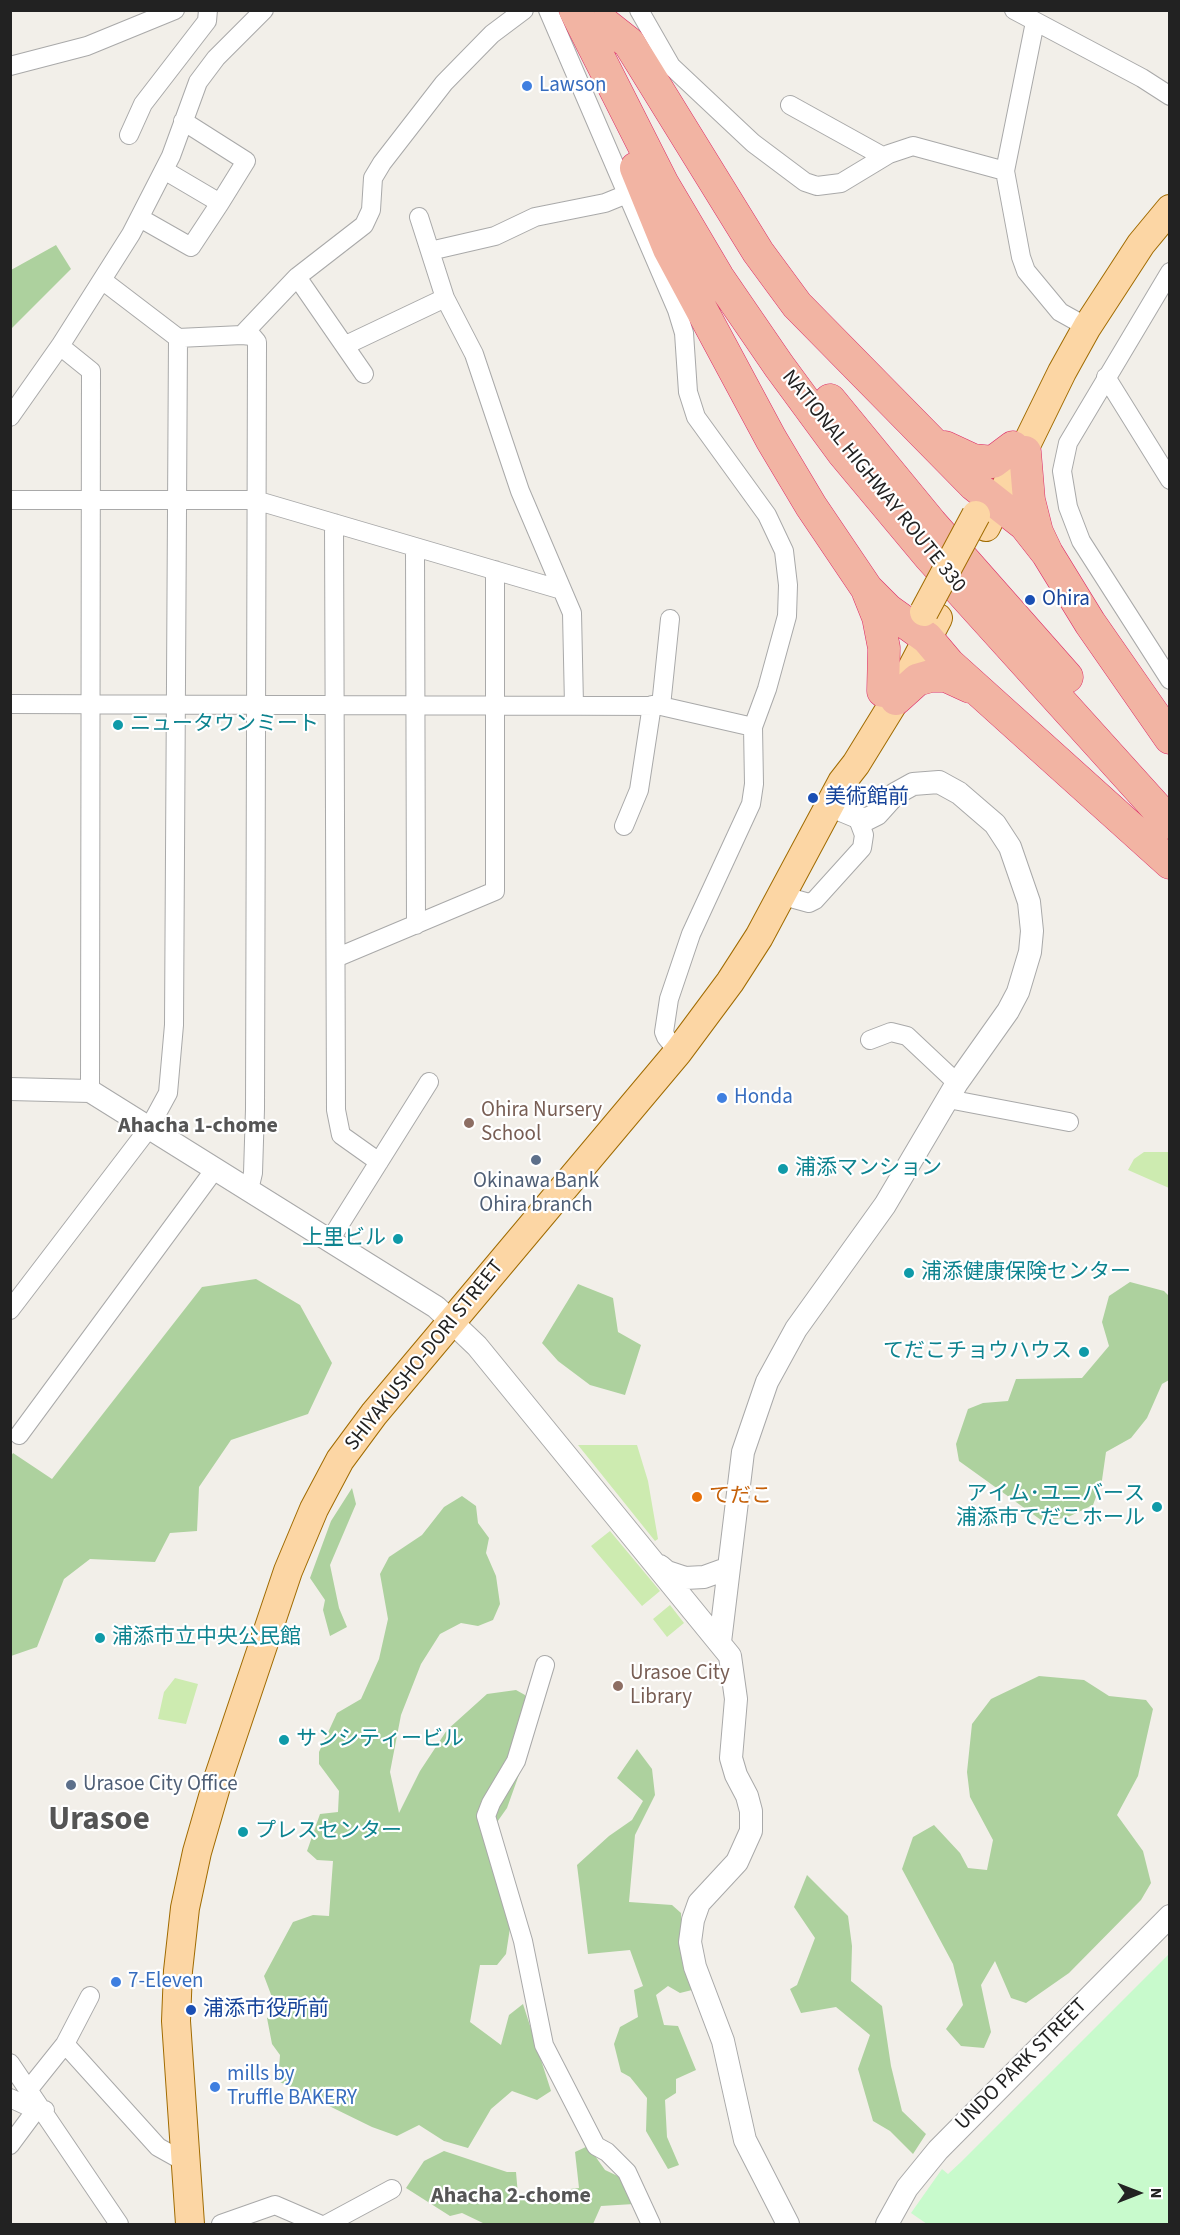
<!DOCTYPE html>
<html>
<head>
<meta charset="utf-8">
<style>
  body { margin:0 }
  #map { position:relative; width:1180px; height:2235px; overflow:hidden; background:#f2efe9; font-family:"Source Sans 3",sans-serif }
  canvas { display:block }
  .frame { position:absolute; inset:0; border:12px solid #222; pointer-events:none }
  .north { position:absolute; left:1108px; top:2163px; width:60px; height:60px; -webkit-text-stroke:4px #fff; paint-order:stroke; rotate:90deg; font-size:16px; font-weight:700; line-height:24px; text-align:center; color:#222 }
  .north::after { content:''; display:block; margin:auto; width:21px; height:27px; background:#222; clip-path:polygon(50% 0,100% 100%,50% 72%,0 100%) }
</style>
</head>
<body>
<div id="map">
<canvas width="1180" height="2235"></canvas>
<div class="frame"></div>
<div class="north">N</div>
</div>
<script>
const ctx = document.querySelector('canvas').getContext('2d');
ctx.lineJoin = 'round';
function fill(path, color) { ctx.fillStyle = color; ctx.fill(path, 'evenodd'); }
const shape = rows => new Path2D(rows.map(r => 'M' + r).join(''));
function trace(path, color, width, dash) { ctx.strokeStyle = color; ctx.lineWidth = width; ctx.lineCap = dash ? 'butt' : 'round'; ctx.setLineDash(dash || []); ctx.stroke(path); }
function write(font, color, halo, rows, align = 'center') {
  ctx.font = font + ' "Source Sans 3","Noto Sans JP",sans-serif'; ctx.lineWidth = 4.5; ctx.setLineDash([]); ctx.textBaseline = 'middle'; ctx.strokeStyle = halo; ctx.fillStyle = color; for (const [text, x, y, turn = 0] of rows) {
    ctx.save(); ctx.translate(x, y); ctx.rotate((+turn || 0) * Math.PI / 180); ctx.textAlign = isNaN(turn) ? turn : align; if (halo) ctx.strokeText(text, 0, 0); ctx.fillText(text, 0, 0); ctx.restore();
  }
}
fill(shape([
  [1144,1152,1169,1152,1169,1188,1128,1170,1134,1159],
  [578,1445,637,1445,648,1481,658,1539,655,1541],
  [610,1531,660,1591,642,1606,591,1546],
  [670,1605,684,1623,667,1637,653,1619],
  [175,1678,198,1684,186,1724,158,1719,164,1692]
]), '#cdebb0');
fill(shape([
  [56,245,71,269,11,329,11,270],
  [256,1279,300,1305,332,1363,308,1414,231,1440,199,1487,197,1531,170,1533,155,1562,90,1559,64,1579,37,1647,11,1656,10,1458,13,1453,52,1479,202,1287],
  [1130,1282,1164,1291,1169,1296,1169,1380,1162,1384,1147,1418,1131,1438,1106,1452,1102,1480,1093,1505,1066,1518,1041,1520,959,1461,956,1444,968,1409,983,1403,1008,1401,1016,1379,1082,1378,1109,1346,1102,1322,1109,1296],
  [578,1284,613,1298,618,1332,641,1345,625,1395,590,1385,558,1361,542,1343],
  [352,1488,356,1504,330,1565,339,1608,347,1627,330,1636,323,1610,325,1600,310,1578,331,1521],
  [462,1496,476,1506,478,1523,489,1538,486,1553,496,1576,500,1604,493,1620,478,1626,461,1623,440,1634,421,1664,401,1715,390,1772,399,1813,420,1771,447,1730,487,1694,516,1690,525,1695,527,1710,521,1769,507,1808,490,1832,510,1928,506,1954,497,1965,480,1965,470,2022,501,2045,509,2015,523,2004,551,2091,537,2100,512,2091,491,2109,468,2148,444,2141,419,2125,397,2136,372,2127,278,2081,280,2055,272,2044,267,2018,278,2013,264,1976,293,1922,313,1915,329,1916,333,1861,317,1860,307,1851,320,1814,338,1812,339,1791,319,1764,319,1752,337,1713,361,1699,379,1659,388,1619,380,1574,389,1557,422,1535,444,1507],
  [1039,1676,1084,1680,1109,1696,1146,1700,1153,1709,1138,1776,1117,1815,1143,1851,1151,1883,1141,1900,1069,1973,1026,2003,1011,1998,995,1961,981,1985,991,2032,984,2048,961,2046,946,2029,963,2005,953,1964,902,1869,913,1837,934,1825,960,1853,968,1868,987,1870,993,1840,970,1797,967,1772,972,1724,991,1699],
  [637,1749,652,1769,655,1795,635,1835,629,1902,672,1905,681,1913,682,1962,692,1990,680,1993,668,1986,656,1995,664,2025,678,2026,696,2070,676,2079,676,2093,665,2100,667,2137,679,2165,668,2169,646,2131,647,2098,630,2077,621,2072,614,2044,620,2027,638,2017,634,1990,643,1986,630,1950,588,1954,577,1865,609,1836,632,1820,643,1801,617,1778],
  [807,1875,848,1916,852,1946,851,1981,882,2006,891,2066,902,2111,926,2134,913,2154,890,2131,873,2121,858,2069,870,2035,836,2007,801,2013,790,1989,797,1985,815,1938,794,1907],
  [588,2146,605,2170,624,2179,634,2204,601,2206,593,2224,485,2224,462,2213,450,2216,406,2188,424,2161,444,2151,507,2172,516,2172,518,2195,579,2188,575,2152]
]), '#add19e');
fill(shape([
  [1169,1954,1169,2224,927,2224,911,2213,942,2169,948,2174,961,2162]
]), '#c8facc');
const minor = shape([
  [548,10,677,310,684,333,688,392,696,417,767,515,784,551,788,585,787,616,767,689,753,727,754,784,751,804,691,934,669,999,664,1032,666,1037,678,1052],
  [639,10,671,66,753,143,805,182,817,186,841,183,889,154,913,146,1005,171],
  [1014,10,1142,78,1170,96],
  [1035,22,1005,171,1021,257,1026,271,1060,312,1087,327],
  [10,66,87,46,175,10],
  [790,105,884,157],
  [183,121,246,161,220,203],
  [129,135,143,104,207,21,208,10],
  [419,217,445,298,474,354,520,491,572,613,574,705],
  [140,218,191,247,220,203,164,170],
  [430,251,495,236,535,217,605,203,627,194],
  [1170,272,1068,443,1062,471,1068,507,1081,541,1170,680],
  [297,277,364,374],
  [102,280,178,338,242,335,252,336,257,342,255,1109,253,1173,249,1190],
  [242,335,297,277,364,225,371,210,373,178,382,163,444,83,492,34,524,10],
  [346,345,445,298],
  [60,346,91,371,90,1091],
  [1106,377,1170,480],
  [10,417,60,346,131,234,171,156,198,82,216,58,264,10],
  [10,500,255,500,562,590],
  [334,523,336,1110,341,1135,379,1162],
  [415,548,416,925],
  [10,704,661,706,753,727],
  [661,706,670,619],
  [624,826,639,790,652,705],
  [780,895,809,903,815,900,862,848,864,835,858,819],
  [338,957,495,891,495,570],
  [870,1040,891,1032,907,1036,957,1083],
  [948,1099,1069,1122],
  [330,1240,429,1082],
  [10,1310,149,1128,168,1093,174,1025,178,338],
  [19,1435,215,1169],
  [545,1665,516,1761,491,1803,486,1816,523,1941,544,2045,596,2146,607,2152,627,2172,651,2224],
  [65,2044,158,2147,183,2161],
  [10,2063,119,2224],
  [29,2089,65,2044,90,1996],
  [10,2098,36,2110,45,2110],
  [10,2145,36,2110],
  [221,2224,275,2205,319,2224],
  [327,2224,392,2189]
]);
const tertiary = shape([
  [10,1089,90,1091,436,1307,477,1346,730,1656,736,1699,731,1758,736,1775,747,1796,751,1811,751,1831,737,1862,699,1903,693,1920,690,1942,695,1967,723,2041,745,2140,788,2224],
  [660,1566,667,1572,685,1578,704,1577,729,1568],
  [720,1642,743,1452,767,1382,796,1329,885,1205,957,1083,1008,1011,1018,992,1030,952,1032,931,1029,902,1010,847,995,824,959,793,939,782,913,784,895,794,877,814,865,820,829,805],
  [887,2224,907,2188,938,2150,1170,1916]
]);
const primary = shape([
  [986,527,1062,372,1087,327,1141,244,1170,209],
  [190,2224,176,2021,178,1971,185,1908,197,1852,219,1776,288,1571,314,1509,340,1460,374,1414,678,1052,730,982,759,937,842,782,856,764,896,699,938,618]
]);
const trunk = shape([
  [575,10,663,184,718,277,779,366,843,453,929,556,1170,823],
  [605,24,629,43,758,252,797,305,974,485,1025,525,1047,553],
  [636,168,669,249,771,439,811,506,867,589,888,610,927,638,949,664,1170,863],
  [830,400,931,523,1067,677],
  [945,447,973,460,993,462,1013,447],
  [1025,452,1029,500,1037,532,1047,553,1090,623,1170,738],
  [868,592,878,617,884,648,883,691],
  [896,699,917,680,931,676,946,676,970,687]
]);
trace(minor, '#a9a9a9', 20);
trace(tertiary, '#a9a9a9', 24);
trace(primary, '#a06b00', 30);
trace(trunk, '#dc2a67', 33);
trace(minor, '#fff', 18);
trace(tertiary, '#fff', 22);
trace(primary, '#fcd6a4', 28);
trace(trunk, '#f2b4a3', 32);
const primaryBridge = shape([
  [924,612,976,515]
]);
trace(primaryBridge, '#a06b00', 30, []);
trace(primaryBridge, '#fcd6a4', 28);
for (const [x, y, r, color] of [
  [527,86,6,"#3f7fe0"],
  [1030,600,6,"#1a4fb4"],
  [118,725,6,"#0f9aa8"],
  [813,798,6,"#1a4fb4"],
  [722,1098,6,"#3f7fe0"],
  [469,1123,6,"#8d6e63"],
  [536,1160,6,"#5c6f8a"],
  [783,1169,6,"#0f9aa8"],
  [398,1239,6,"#0f9aa8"],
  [909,1273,6,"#0f9aa8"],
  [1084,1352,6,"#0f9aa8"],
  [697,1497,6,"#e8710a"],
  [1157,1507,6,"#0f9aa8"],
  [100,1638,6,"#0f9aa8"],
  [618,1686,6,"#8d6e63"],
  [284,1740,6,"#0f9aa8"],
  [71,1785,6,"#5c6f8a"],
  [243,1832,6,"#0f9aa8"],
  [116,1982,6,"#3f7fe0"],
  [191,2010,6,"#1a4fb4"],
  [215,2087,6,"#3f7fe0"]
]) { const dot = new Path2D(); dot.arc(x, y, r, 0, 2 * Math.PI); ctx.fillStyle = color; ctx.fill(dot); trace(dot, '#fff', 2); }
write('21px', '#366cbe', '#fff', [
  ["Lawson",539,86],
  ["Honda",734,1098],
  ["7-Eleven",128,1982],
  ["mills by",227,2075],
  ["Truffle BAKERY",227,2099]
], 'left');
write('21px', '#222', '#fff', [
  ["NATIONAL HIGHWAY ROUTE 330",873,482,51],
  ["SHIYAKUSHO-DORI STREET",425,1356,-51],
  ["UNDO PARK STREET",1022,2065,-45]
]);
write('21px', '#164399', '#fff', [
  ["Ohira",1042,600],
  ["美術館前",825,798],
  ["浦添市役所前",203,2010]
], 'left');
write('21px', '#0d838f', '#fff', [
  ["ニュータウンミート",130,725],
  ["浦添マンション",795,1169],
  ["上里ビル",386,1239,"right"],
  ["浦添健康保険センター",921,1273],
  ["てだこチョウハウス",1072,1352,"right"],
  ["アイム･ユニバース",1145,1495,"right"],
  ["浦添市てだこホール",1145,1519,"right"],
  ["浦添市立中央公民館",112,1638],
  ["サンシティービル",296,1740],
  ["プレスセンター",255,1832]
], 'left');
write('21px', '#785e54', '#fff', [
  ["Ohira Nursery",481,1111],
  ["School",481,1135],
  ["Urasoe City",630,1674],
  ["Library",630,1698]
], 'left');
write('21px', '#4e5e75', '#fff', [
  ["Okinawa Bank",536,1182],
  ["Ohira branch",536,1206],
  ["Urasoe City Office",83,1785,"left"]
]);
write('21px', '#c56008', '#fff', [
  ["てだこ",709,1497]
], 'left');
write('bold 22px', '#555', '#fff', [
  ["Ahacha 1-chome",198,1127],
  ["Ahacha 2-chome",511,2197]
]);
write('bold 33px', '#555', '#fff', [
  ["Urasoe",99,1822]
]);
</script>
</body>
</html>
